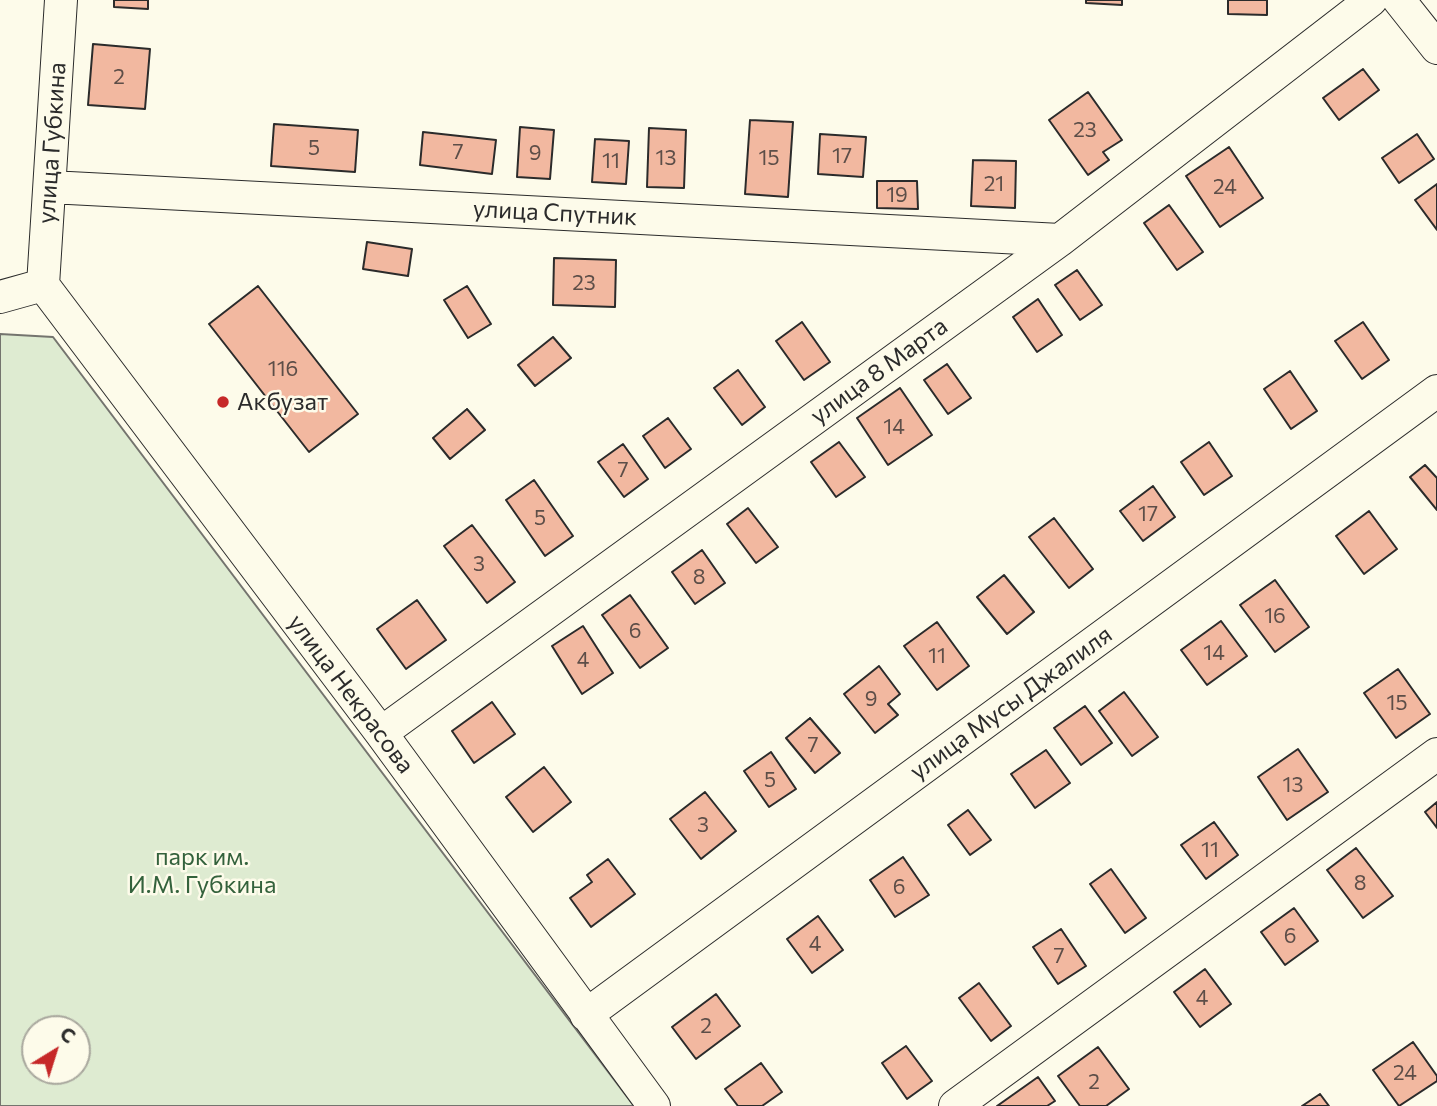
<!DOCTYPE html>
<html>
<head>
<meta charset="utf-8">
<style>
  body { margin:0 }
  #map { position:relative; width:1437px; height:1106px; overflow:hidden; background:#fdfbea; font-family:Commissioner,sans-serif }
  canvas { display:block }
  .north { position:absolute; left:21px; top:1015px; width:70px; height:70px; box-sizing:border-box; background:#fdfbea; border:2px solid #a9a89e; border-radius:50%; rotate:38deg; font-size:19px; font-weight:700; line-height:28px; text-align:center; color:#2b2b2b }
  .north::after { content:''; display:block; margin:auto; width:24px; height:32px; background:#c62828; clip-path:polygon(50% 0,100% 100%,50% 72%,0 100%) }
</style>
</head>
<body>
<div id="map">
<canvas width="1437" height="1106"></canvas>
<div class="north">С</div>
</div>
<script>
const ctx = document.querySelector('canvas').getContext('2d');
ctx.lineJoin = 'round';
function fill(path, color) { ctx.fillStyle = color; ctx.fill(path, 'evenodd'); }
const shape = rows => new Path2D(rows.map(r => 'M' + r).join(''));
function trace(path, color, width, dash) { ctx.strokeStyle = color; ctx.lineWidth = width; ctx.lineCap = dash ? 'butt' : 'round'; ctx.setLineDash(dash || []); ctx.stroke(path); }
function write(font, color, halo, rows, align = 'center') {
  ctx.font = font + ' Commissioner,sans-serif'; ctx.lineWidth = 5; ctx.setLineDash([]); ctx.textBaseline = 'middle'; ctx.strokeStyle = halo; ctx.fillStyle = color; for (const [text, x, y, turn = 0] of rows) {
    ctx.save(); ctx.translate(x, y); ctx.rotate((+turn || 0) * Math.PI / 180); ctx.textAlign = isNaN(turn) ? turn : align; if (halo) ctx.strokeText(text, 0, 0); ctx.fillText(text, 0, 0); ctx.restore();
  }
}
const green = shape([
  [0,334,53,337,634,1106,0,1106,0,334],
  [35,1029,77,1029,77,1071,35,1071,35,1029]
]);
fill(green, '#deebd1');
trace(green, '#74746e', 2);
const building = shape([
  [114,0,148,0,148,9,114,7,114,0],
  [1086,0,1122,0,1122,5,1086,3,1086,0],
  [1228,0,1267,0,1267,15,1228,14,1228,0],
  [93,44,150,49,145,109,88,105,93,44],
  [1363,69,1379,90,1339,120,1323,98,1363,69],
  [1088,92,1122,140,1103,152,1109,160,1088,175,1049,120,1088,92],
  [750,120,793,122,788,197,745,194,750,120],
  [274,124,358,130,355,172,271,166,274,124],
  [520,127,554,130,550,179,517,177,520,127],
  [649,128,686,130,684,188,647,187,649,128],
  [423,132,496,140,492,174,420,165,423,132],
  [820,134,866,137,863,177,818,174,820,134],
  [1417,134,1434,159,1399,183,1382,158,1417,134],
  [595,139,629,141,626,184,592,182,595,139],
  [1229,147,1263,198,1220,227,1186,176,1229,147],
  [973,160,1016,161,1015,208,971,206,973,160],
  [877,181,917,181,918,209,877,208,877,181],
  [1437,184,1437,230,1415,200,1437,184],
  [1169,205,1203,252,1177,270,1144,223,1169,205],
  [367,242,412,249,408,276,363,269,367,242],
  [554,258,616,260,615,307,553,305,554,258],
  [1077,270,1102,305,1080,320,1055,285,1077,270],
  [258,286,358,414,309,452,209,324,258,286],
  [467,286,491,324,468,338,444,300,467,286],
  [1038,299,1062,335,1037,352,1013,317,1038,299],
  [802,322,830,362,804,380,776,341,802,322],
  [1363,322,1389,360,1362,379,1335,341,1363,322],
  [553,337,571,358,535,386,518,365,553,337],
  [947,364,971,398,948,414,924,380,947,364],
  [738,370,765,407,742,425,714,388,738,370],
  [1290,371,1317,411,1291,429,1264,389,1290,371],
  [900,388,932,435,888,465,857,418,900,388],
  [467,409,485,430,450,459,433,438,467,409],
  [668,418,691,449,665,468,643,436,668,418],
  [839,442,865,477,836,497,811,462,839,442],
  [1209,442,1232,476,1204,495,1181,462,1209,442],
  [623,444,648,479,624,497,598,462,623,444],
  [1425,465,1437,478,1437,510,1410,477,1425,465],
  [534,480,573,536,545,556,506,500,534,480],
  [1153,486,1175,517,1143,541,1120,511,1153,486],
  [748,508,778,547,756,563,727,524,748,508],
  [1369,511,1397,549,1364,574,1336,536,1369,511],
  [1054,518,1093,569,1069,588,1029,537,1054,518],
  [472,525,515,582,487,603,444,546,472,525],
  [702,550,725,583,695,604,672,572,702,550],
  [1004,575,1034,612,1007,634,977,597,1004,575],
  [1275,580,1309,627,1275,652,1240,605,1275,580],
  [630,595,668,648,640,668,602,615,630,595],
  [417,600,446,640,406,669,377,629,417,600],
  [1221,621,1247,656,1207,685,1181,650,1221,621],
  [937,622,969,666,937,690,904,646,937,622],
  [583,626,613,673,582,694,552,646,583,626],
  [879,666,900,694,888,704,898,715,875,733,844,694,879,666],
  [1398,669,1430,714,1396,738,1364,693,1398,669],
  [1124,692,1158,737,1132,756,1099,711,1124,692],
  [492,702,515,734,474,763,452,731,492,702],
  [1085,706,1112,743,1081,765,1054,728,1085,706],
  [810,718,840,753,815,773,786,738,810,718],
  [1298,749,1328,792,1287,820,1258,777,1298,749],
  [1046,750,1070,783,1035,808,1011,774,1046,750],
  [771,752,796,789,769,807,744,771,771,752],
  [544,767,571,802,533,832,506,797,544,767],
  [705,792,736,831,701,859,670,819,705,792],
  [1437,802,1437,828,1425,812,1437,802],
  [968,810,991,840,970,855,948,825,968,810],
  [1214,822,1238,855,1206,879,1181,845,1214,822],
  [1356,848,1393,896,1363,918,1327,870,1356,848],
  [903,857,929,895,895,917,870,880,903,857],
  [608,859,635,894,591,927,570,898,592,882,587,875,608,859],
  [1111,869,1146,918,1125,933,1090,884,1111,869],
  [1294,908,1318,941,1285,965,1261,932,1294,908],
  [818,916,843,950,812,973,787,939,818,916],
  [1061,929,1086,966,1058,984,1033,947,1061,929],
  [1205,969,1231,1004,1200,1027,1174,992,1205,969],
  [979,983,1011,1026,991,1041,959,998,979,983],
  [716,994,740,1026,696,1059,672,1027,716,994],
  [1413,1042,1437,1076,1437,1081,1399,1106,1373,1070,1413,1042],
  [906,1046,932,1081,907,1099,882,1063,906,1046],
  [1098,1047,1129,1089,1106,1106,1080,1106,1058,1076,1098,1047],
  [761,1063,782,1092,762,1106,738,1106,725,1089,761,1063],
  [1038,1077,1055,1101,1047,1106,997,1106,1038,1077],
  [1320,1094,1329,1106,1302,1106,1320,1094]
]);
fill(building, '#f2b8a0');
trace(building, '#2b2b2b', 2);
const minor = shape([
  [1399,0,1437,48],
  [50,187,1060,240],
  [43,285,381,733,654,1106],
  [43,285,61,0],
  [0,297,43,285],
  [381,733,1060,240,1371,0],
  [586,1015,1437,391],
  [955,1106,1437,754]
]);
trace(minor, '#2b2b2b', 34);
trace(minor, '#fdfbea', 32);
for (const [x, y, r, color] of [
  [223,402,7,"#c62828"]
]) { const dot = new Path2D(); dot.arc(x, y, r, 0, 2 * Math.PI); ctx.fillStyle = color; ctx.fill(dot); trace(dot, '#fdfbea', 2.5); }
write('21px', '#5d4e48', null, [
  ["2",119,77],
  ["23",1085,130],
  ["5",314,148],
  ["7",458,152],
  ["9",535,153],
  ["17",842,156],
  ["13",666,158],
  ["15",769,158],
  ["11",611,161],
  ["21",994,184],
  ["24",1225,187],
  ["19",897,195],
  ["23",584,283],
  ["116",283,369],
  ["14",894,427],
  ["7",623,470],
  ["17",1148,514],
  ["5",540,518],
  ["3",479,564],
  ["8",699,577],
  ["16",1275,616],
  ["6",635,631],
  ["14",1214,653],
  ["11",937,656],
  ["4",583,660],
  ["9",871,699],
  ["15",1397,703],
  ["7",813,745],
  ["5",770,780],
  ["13",1293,785],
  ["3",703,825],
  ["11",1210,850],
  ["8",1360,883],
  ["6",899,887],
  ["6",1290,936],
  ["4",815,944],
  ["7",1059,956],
  ["4",1202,998],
  ["2",706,1026],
  ["24",1405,1073],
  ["2",1094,1082]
]);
write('24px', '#2b2b2b', '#fdfbea', [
  ["улица Губкина",52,143,-86],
  ["улица Спутник",555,213,3],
  ["улица 8 Марта",879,371,-36],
  ["улица Некрасова",351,694,53],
  ["улица Мусы Джалиля",1011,703,-36]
]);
write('24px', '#2b2b2b', '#fdfbea', [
  ["Акбузат",237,402]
], 'left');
write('24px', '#34623c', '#fdfbea', [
  ["парк им.",202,857],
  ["И.М. Губкина",202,885]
]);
</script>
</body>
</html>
